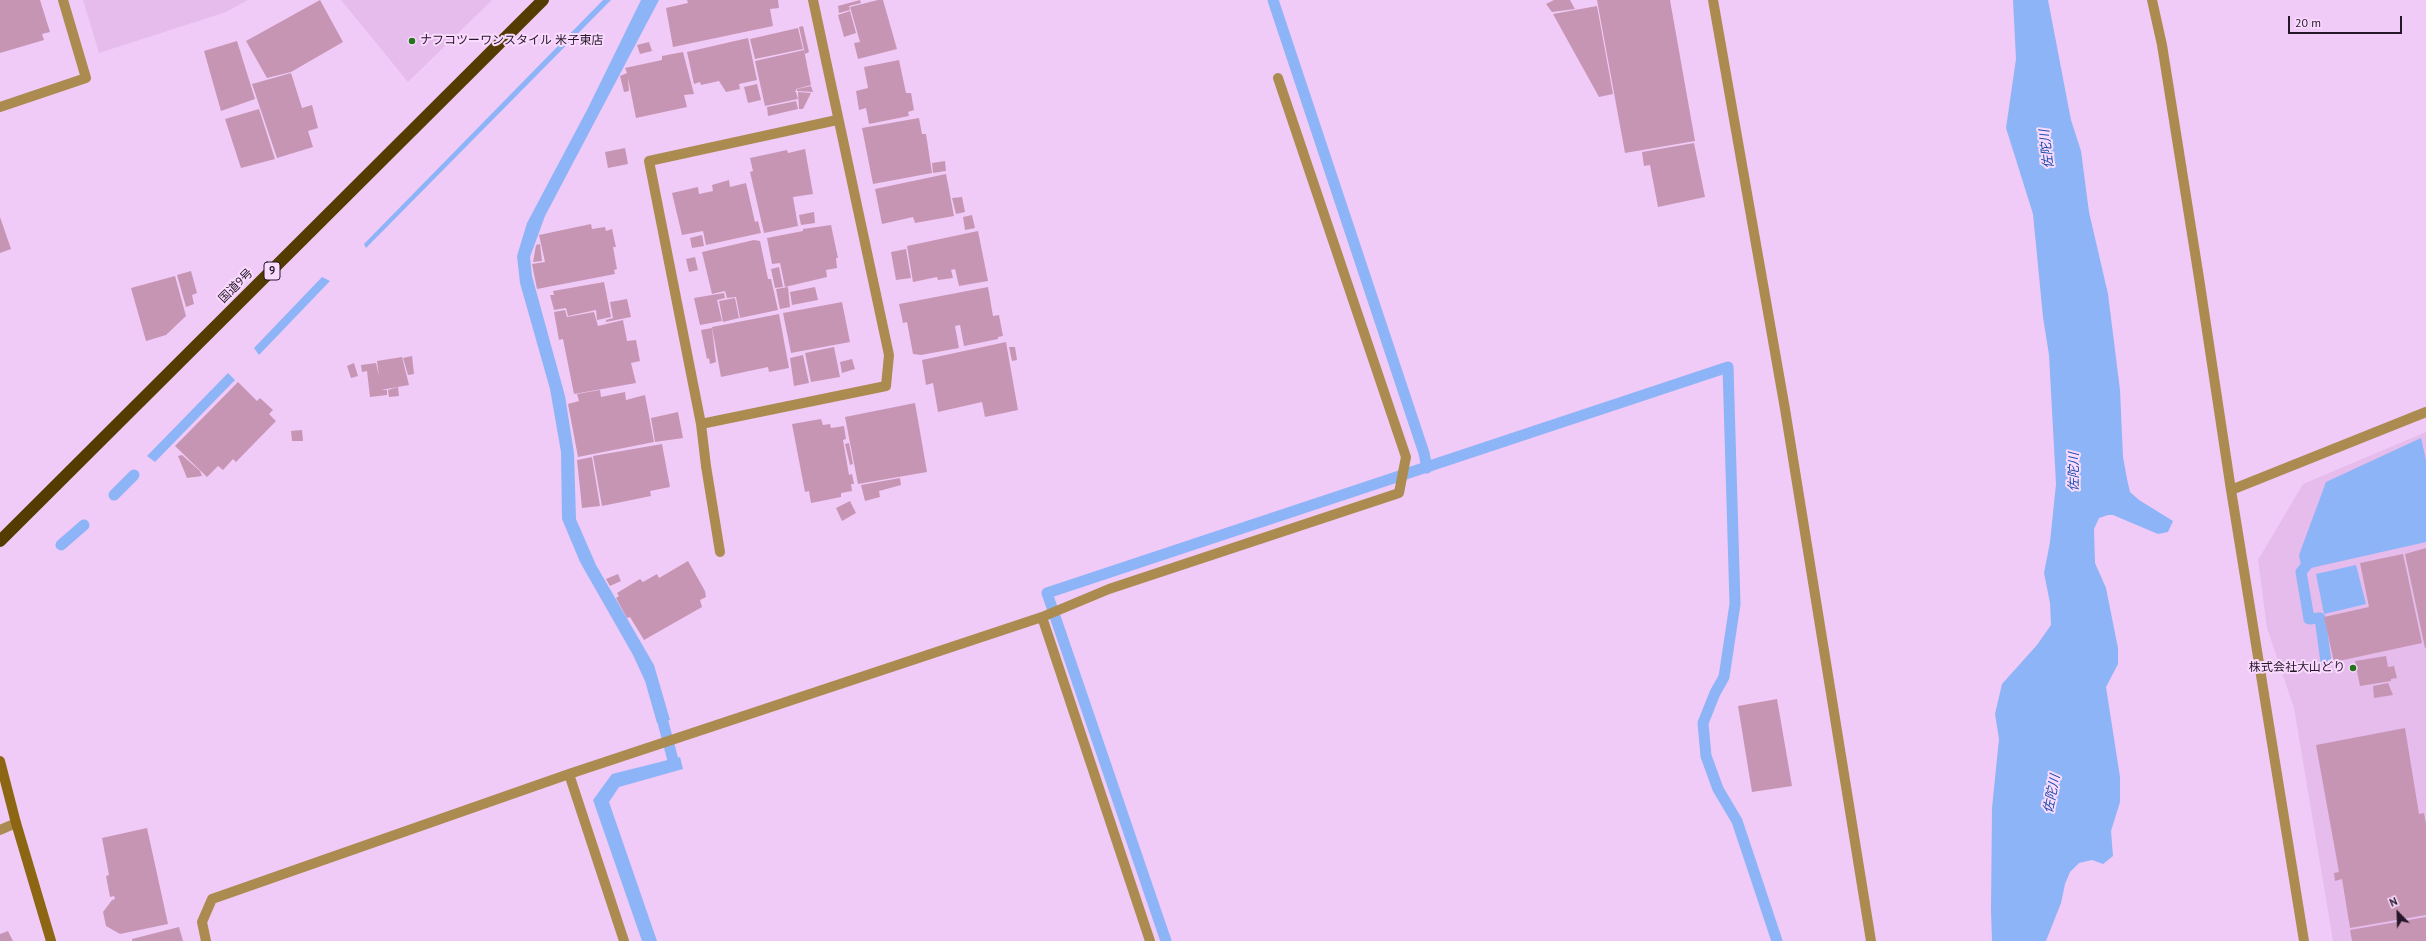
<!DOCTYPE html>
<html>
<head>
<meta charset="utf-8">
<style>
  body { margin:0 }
  #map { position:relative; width:2426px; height:941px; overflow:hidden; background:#f1cbf7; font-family:"PT Sans",sans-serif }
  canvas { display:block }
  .north { position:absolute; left:2378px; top:893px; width:40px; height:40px; -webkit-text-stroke:3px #fadbff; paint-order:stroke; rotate:337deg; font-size:11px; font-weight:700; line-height:16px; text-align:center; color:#251727 }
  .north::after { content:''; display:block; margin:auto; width:14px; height:18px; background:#251727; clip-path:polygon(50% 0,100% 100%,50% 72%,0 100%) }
  .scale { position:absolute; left:2288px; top:16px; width:114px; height:18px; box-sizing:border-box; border:2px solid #251727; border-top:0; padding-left:5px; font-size:12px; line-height:14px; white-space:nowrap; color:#251727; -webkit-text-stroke:3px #fadbff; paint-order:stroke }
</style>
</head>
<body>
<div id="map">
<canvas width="2426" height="941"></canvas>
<div class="north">N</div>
<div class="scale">20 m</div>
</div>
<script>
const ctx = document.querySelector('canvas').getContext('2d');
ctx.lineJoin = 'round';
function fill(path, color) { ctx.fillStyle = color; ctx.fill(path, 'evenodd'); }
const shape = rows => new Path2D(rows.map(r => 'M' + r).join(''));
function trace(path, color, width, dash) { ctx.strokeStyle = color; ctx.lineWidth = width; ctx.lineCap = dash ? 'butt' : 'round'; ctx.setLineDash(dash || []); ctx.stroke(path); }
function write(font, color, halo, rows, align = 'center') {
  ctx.font = font + ' "PT Sans","Noto Sans JP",sans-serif'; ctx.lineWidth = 4; ctx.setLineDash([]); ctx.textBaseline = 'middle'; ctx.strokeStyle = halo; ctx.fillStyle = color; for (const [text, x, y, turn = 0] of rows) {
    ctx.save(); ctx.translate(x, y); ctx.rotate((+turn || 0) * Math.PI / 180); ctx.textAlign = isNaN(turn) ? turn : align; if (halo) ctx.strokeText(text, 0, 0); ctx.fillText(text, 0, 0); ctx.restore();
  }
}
fill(shape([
  [83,0,248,0,226,12,99,53],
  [341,0,492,0,408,82],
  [2426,432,2426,941,2333,941,2294,708,2267,628,2258,560,2303,484]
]), '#e5bcec');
fill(shape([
  [603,0,611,0,366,248,364,244],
  [641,0,659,0,545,216,530,257,532,276,565,396,574,453,576,519,596,565,654,665,670,720,657,723,645,681,633,655,580,562,562,519,561,452,550,389,520,283,517,256,527,223,588,108],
  [2013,0,2048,0,2071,120,2081,151,2089,212,2108,294,2120,390,2123,457,2127,479,2130,492,2139,500,2173,521,2168,532,2158,534,2113,515,2108,515,2099,518,2094,529,2095,563,2106,588,2118,648,2118,664,2106,687,2120,777,2120,802,2111,831,2113,856,2103,864,2092,860,2079,863,2070,872,2065,884,2061,903,2046,941,1992,941,1991,911,1992,808,1999,739,1995,714,2002,684,2037,645,2051,625,2050,603,2044,573,2050,542,2056,484,2049,355,2043,317,2033,214,2006,128,2016,59],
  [322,277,330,281,259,355,254,348],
  [228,373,235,380,155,462,147,456],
  [2421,438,2426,460,2426,542,2302,570,2299,555,2326,482],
  [2356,565,2366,604,2324,614,2316,574],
  [680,757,683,769,619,787,609,802,657,941,642,941,593,800,612,774]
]), '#8db4f7');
trace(shape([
  [1273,0,1424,453,1427,468],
  [114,495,134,475],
  [61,545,84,525],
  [2312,559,2301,572,2309,619,2320,618,2326,662],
  [659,707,674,764,664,767],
  [1166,941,1047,593,1728,367,1735,604,1724,677,1715,693,1703,723,1706,756,1718,789,1737,821,1777,941]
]), '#8db4f7', 11);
fill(shape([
  [0,0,40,0,50,32,42,34,44,40,0,53],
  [320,0,343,42,291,72,267,78,246,41],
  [687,0,778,0,779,8,770,9,773,26,673,47,666,8,688,3],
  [860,0,861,3,849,6,850,10,839,13,838,6],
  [878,0,883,0,897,49,858,59,854,43,860,42,850,7],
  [1554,0,1570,0,1575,9,1552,12,1546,4],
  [1597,0,1670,0,1695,141,1625,153],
  [1597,6,1613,94,1599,97,1553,14],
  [850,11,856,33,844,37,838,15],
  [803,26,809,52,805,54,799,27],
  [798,28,803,49,755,59,750,39],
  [748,38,757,80,739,84,740,89,726,92,719,81,701,85,700,82,694,84,687,52],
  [237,41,255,99,221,111,204,51],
  [649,42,652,51,640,54,637,45],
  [804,50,811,85,796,89,796,91,794,92,796,92,798,99,765,106,755,61],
  [683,52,694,94,684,95,687,107,636,118,628,78,629,91,624,92,620,76,627,73,625,68,662,60,662,56],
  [899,60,906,93,911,93,914,110,908,112,909,116,869,124,866,108,859,110,856,91,868,88,864,67],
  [291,73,302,108,312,105,318,128,308,131,313,147,277,158,252,84],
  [757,84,761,100,748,103,744,87],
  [811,86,813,92,797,91,797,89],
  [798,92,811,93,803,109,799,109],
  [796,101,798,109,768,116,767,107],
  [259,109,275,159,241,168,225,119],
  [919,118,922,134,926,134,932,173,873,184,862,128],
  [1694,143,1705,197,1658,207,1650,165,1644,166,1642,152],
  [625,148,628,164,608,168,605,152],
  [805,149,813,194,793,197,798,226,764,233,750,172,753,171,750,158,787,150,788,153],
  [945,161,946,171,933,173,932,163],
  [946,174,954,216,915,223,913,217,882,224,875,189],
  [729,180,730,187,746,183,755,222,758,221,761,233,706,245,703,231,682,235,672,193,698,187,699,194,713,191,712,185],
  [962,197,965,212,956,214,952,198],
  [814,212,815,223,801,225,799,215],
  [972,215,975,228,965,230,963,217],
  [0,217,11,249,0,253],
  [591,224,592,229,605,227,606,231,612,229,616,247,613,247,617,269,614,270,615,274,537,289,532,264,545,262,539,235],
  [831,225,838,258,836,258,837,268,826,270,827,277,785,287,780,263,772,264,767,238,803,231,803,229],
  [978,231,988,281,959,286,955,269,951,270,953,278,938,280,937,277,913,282,907,246],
  [702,235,704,246,692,248,690,238],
  [754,240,760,241,768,279,771,279,778,310,740,318,736,297,727,298,725,291,712,294,702,252],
  [540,244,542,261,533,262,536,245],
  [906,249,911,278,896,280,891,252],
  [695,257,698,270,689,272,686,259],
  [779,267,783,287,775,288,771,269],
  [191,271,197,293,192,295,194,304,186,307,177,275],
  [175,276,186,316,166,335,146,341,131,288],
  [604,282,611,317,597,320,596,310,568,316,566,308,554,310,550,295,554,295,553,291],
  [788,287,790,307,780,309,776,289],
  [815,287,818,300,792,305,790,292],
  [988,287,993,316,999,315,1003,336,998,337,998,339,964,346,960,325,955,326,959,348,921,355,913,354,907,322,903,323,899,304],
  [724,293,725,298,717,300,722,321,700,325,694,298],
  [735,298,739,318,723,322,719,301],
  [627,299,631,317,606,322,606,320,613,318,610,302],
  [842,302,850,342,791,353,783,313],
  [565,310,567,317,594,312,598,326,623,320,627,341,636,340,640,361,631,363,636,383,574,394,563,339,559,340,554,312],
  [779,314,789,368,769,372,768,367,721,377,712,327],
  [712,328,716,362,710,364,709,358,707,359,701,330],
  [1006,342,1018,410,985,417,982,402,938,412,933,383,926,385,922,360],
  [834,347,840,377,811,382,805,353],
  [1009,347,1015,347,1017,360,1012,361],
  [803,355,809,383,794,386,790,358],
  [412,356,414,374,408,375,403,358],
  [402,357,409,385,381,390,387,390,387,395,370,397,367,371,362,372,361,365,376,363,379,376,377,361],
  [852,359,855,369,842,373,840,362],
  [354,363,358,376,351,378,347,366],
  [238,382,257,401,260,398,273,410,269,414,276,421,236,462,233,459,223,470,218,466,207,477,175,446],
  [398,387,399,396,389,397,388,390],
  [600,390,601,397,625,392,626,400,645,395,654,442,578,457,568,404,579,401,577,394],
  [915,403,927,472,858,484,845,417],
  [678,412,683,438,655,442,651,418],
  [821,419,823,425,830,424,831,428,844,426,846,439,843,440,849,475,852,474,854,484,851,484,852,491,841,493,841,497,811,503,809,491,805,492,792,424],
  [302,430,303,441,292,441,291,431],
  [849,443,853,464,850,465,845,444],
  [662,444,670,487,650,491,651,496,602,506,593,456],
  [182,455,200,471,202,476,187,478,178,456],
  [592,457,600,506,582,508,577,460],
  [900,478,901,485,879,491,880,497,865,501,861,485],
  [850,501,856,513,842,521,836,508],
  [2426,548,2426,648,2425,648,2405,554],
  [2403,554,2422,643,2334,662,2324,617,2369,607,2360,563],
  [688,561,705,591,706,597,700,600,702,607,644,640,630,617,627,618,616,598,619,596,617,593,640,579,643,582,657,574,659,578],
  [618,574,621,581,610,586,606,579],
  [2386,656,2388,667,2394,666,2397,678,2391,679,2391,681,2360,686,2355,661],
  [2388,683,2393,695,2374,698,2373,686],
  [1777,699,1792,786,1752,792,1738,706],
  [2405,728,2419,814,2424,813,2426,824,2426,915,2350,928,2342,879,2335,881,2334,873,2339,872,2316,745],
  [147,828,168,924,120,934,106,926,103,912,112,900,115,899,114,896,110,897,106,876,109,875,102,838],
  [2426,917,2426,941,2352,941,2350,930],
  [179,927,183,941,132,941,132,939],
  [8,931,13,941,0,941,0,934]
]), '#c795b4');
trace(shape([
  [706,466,720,552]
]), '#ac8b51', 10);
trace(shape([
  [1713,0,1785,409,1871,941],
  [2152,0,2162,45,2199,278,2231,490,2304,941],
  [0,107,86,78,63,0],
  [701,424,886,386,889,355,813,0],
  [706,466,701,424,649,161,837,120],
  [2231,490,2426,412],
  [1042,617,1150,941],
  [569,774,624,941],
  [0,830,16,823],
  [206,941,202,922,212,899,569,774,1042,617,1109,589,1399,493,1406,457,1278,78]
]), '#ac8b51', 10);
trace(shape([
  [0,761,16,823,51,941]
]), '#8c6613', 10);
trace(shape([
  [0,541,543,0]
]), '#543b00', 12);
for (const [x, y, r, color] of [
  [412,41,4,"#25731a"],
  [2353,668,4,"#25731a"]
]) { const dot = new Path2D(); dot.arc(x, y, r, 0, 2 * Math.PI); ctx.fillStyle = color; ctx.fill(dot); trace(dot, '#fadbff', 1.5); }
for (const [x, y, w] of [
  [272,271,16]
]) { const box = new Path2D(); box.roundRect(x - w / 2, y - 9, w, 18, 3); ctx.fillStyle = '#fadbff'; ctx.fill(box); trace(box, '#251727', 1); }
write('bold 11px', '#251727', null, [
  ["9",272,271]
]);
write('12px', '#251727', '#fadbff', [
  ["ナフコツーワンスタイル 米子東店",420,41],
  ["株式会社大山どり",2345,668,"right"]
], 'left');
write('12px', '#251727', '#fadbff', [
  ["国道9号",236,286,-45]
]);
write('italic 13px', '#1a4dac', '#fadbff', [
  ["佐陀川",2047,149,-97],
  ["佐陀川",2074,472,-90],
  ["佐陀川",2052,794,-79]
]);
</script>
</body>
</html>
